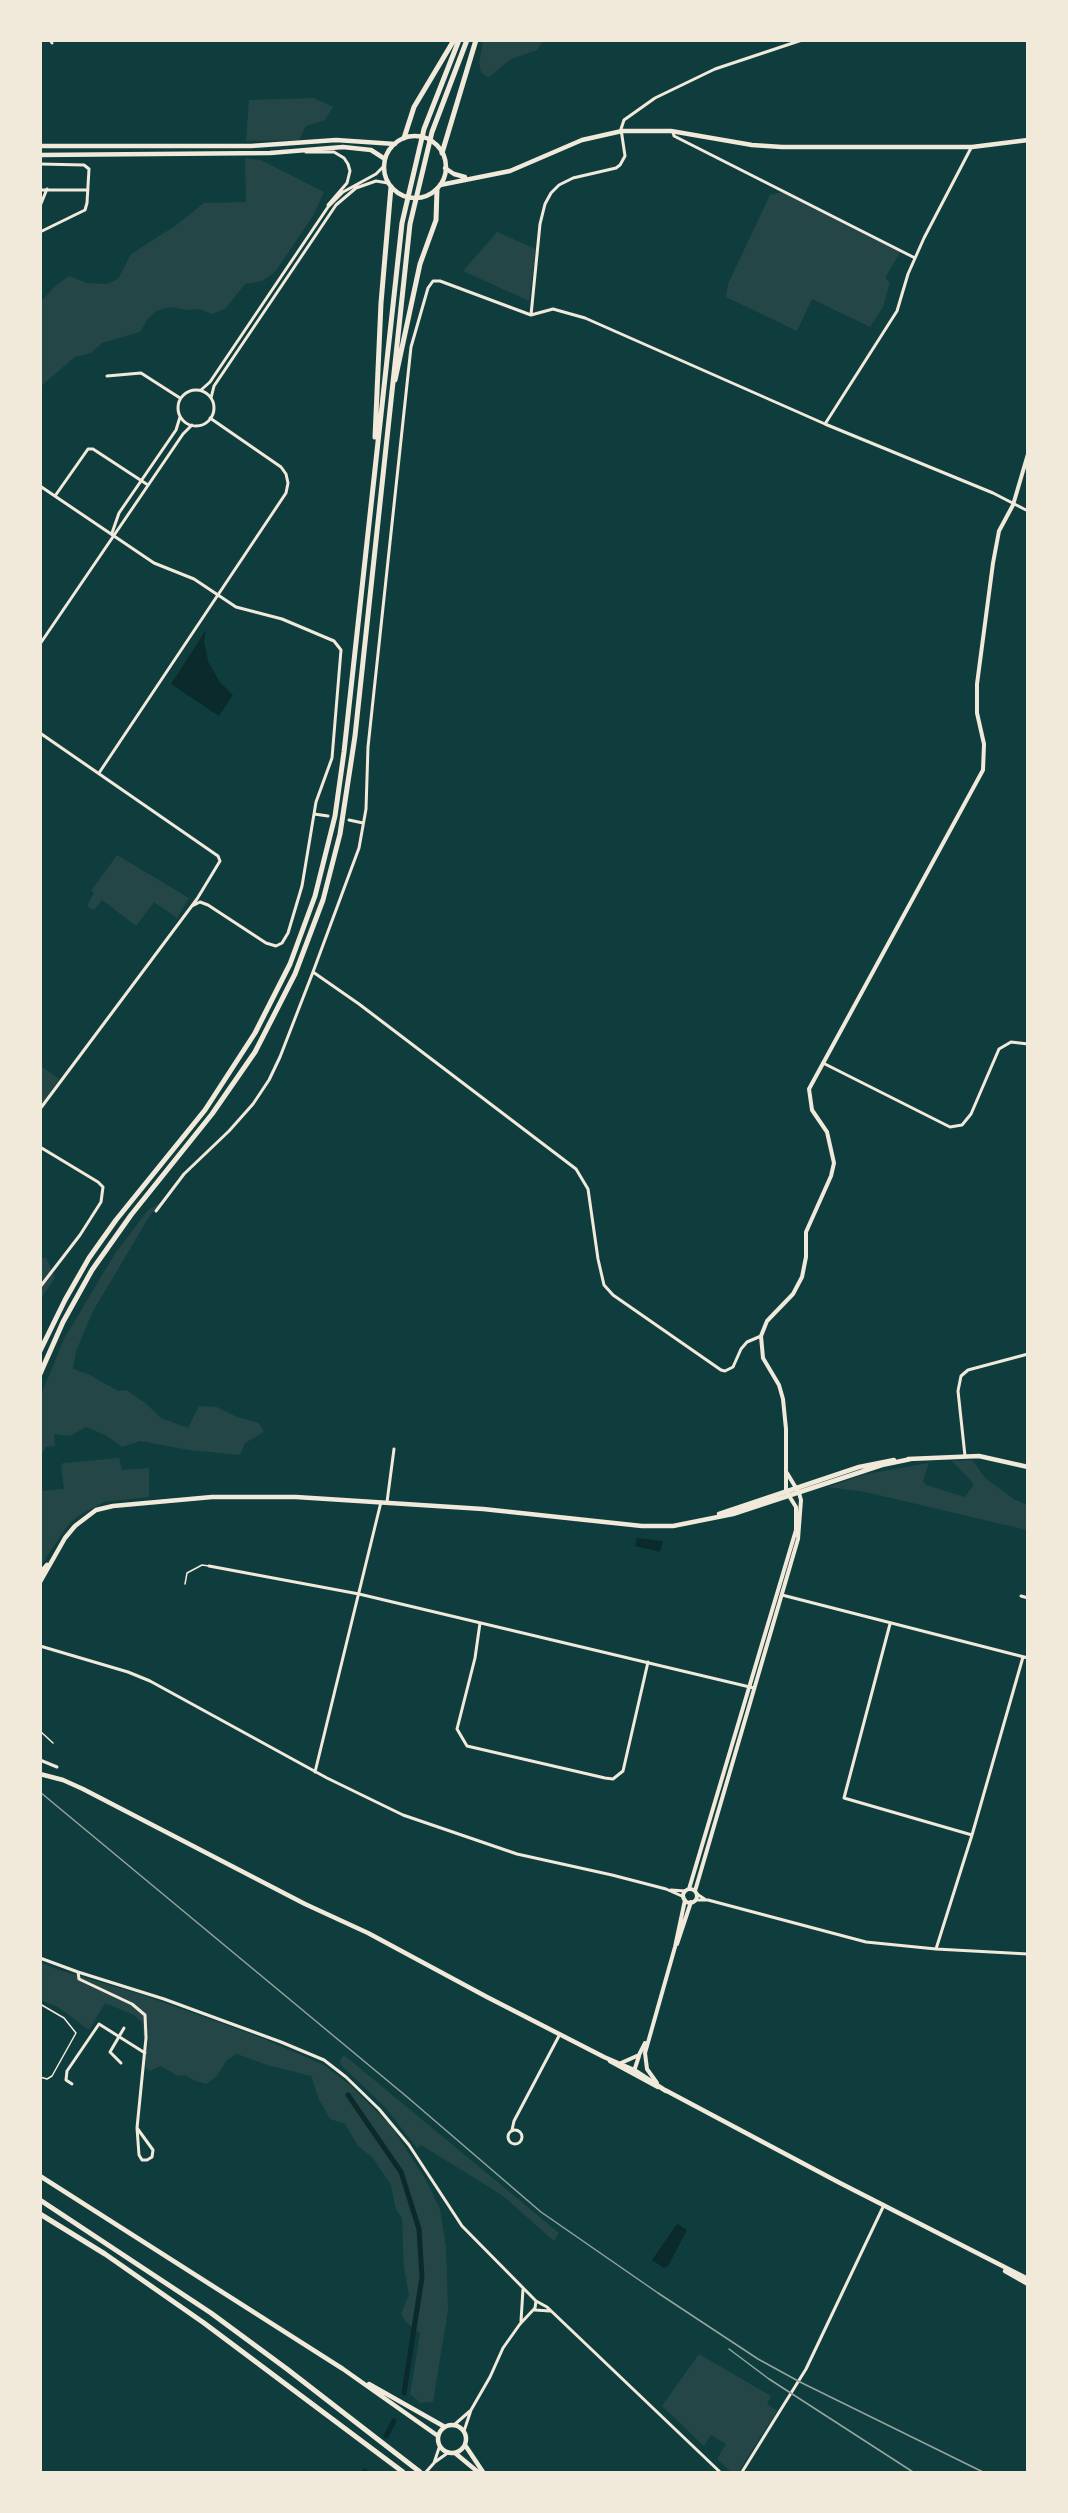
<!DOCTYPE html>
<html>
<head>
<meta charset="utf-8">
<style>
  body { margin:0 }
  #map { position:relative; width:1068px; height:2513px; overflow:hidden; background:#0f3d3e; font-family:Bitter,serif }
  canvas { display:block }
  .frame { position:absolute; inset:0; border:42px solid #f1e9da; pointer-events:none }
</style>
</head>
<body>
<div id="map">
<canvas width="1068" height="2513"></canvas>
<div class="frame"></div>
</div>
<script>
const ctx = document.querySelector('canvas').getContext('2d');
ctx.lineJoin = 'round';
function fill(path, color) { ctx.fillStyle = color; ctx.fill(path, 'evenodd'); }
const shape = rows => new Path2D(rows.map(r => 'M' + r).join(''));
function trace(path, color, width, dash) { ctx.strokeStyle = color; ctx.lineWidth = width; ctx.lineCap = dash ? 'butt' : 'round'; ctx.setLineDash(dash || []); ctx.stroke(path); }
fill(shape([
  [483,41,483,40,543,41,537,50,511,59,488,78,481,72,479,63],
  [314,98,333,107,325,120,306,126,299,140,246,141,249,100],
  [245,158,261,160,324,192,313,216,275,272,262,281,245,284,226,308,212,314,200,309,189,310,170,307,156,311,147,320,140,332,102,343,91,353,75,357,41,386,41,302,55,286,69,276,87,283,106,284,118,279,131,254,175,226,204,203,246,202],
  [783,192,901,251,885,278,890,282,883,307,870,327,812,299,797,331,726,297,728,284,770,195],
  [497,232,536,249,529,301,463,271],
  [117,855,189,898,177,918,154,902,136,926,102,900,94,910,87,906,94,893,91,891],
  [41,1066,59,1079,41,1105],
  [161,1202,149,1217,93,1311,76,1351,73,1369,88,1374,118,1391,126,1390,144,1402,161,1418,188,1428,199,1406,217,1407,237,1417,259,1423,264,1432,245,1443,240,1455,189,1450,140,1441,122,1447,107,1436,86,1427,70,1436,54,1434,55,1446,46,1447,41,1455,40,1397,64,1339,114,1255,148,1210],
  [46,1257,55,1278,41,1298,41,1259],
  [119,1458,122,1470,149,1468,149,1497,104,1502,78,1516,68,1525,41,1565,41,1491,64,1489,61,1465,63,1463],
  [972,1460,985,1478,1014,1499,1027,1505,1027,1530,865,1492,828,1487,866,1474,929,1463,923,1481,926,1485,965,1497,974,1484,952,1461],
  [40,1962,56,1969,143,1995,262,2038,324,2065,349,2084,391,2126,426,2180,440,2209,446,2247,448,2310,433,2402,420,2403,410,2394,420,2333,406,2322,401,2314,409,2295,404,2268,402,2218,396,2210,391,2185,373,2158,358,2146,345,2124,330,2119,319,2099,311,2076,267,2065,237,2054,227,2060,216,2077,206,2084,193,2080,185,2075,178,2076,161,2066,149,2071,145,2066,148,2042,143,2034,142,2022,134,2015,105,2003,89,2030,58,2007,41,2000],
  [344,2055,559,2233,554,2241,502,2195,421,2145,417,2148,385,2107,341,2065,340,2060],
  [699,2354,771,2396,767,2404,777,2411,739,2471,731,2472,717,2459,726,2444,711,2435,704,2446,662,2406]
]), '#244646');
fill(shape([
  [206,630,204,641,208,661,219,681,233,695,219,716,171,684],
  [637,1538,663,1541,660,1552,635,1546],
  [677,2224,687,2230,668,2266,664,2268,652,2260]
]), '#0a2a2b');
trace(shape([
  [348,2095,401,2172,419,2229,422,2277,404,2393],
  [386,2436,394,2421],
  [364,2472,365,2471]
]), '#0a2a2b', 5);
trace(shape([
  [185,1584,187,1573,202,1565,209,1566],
  [40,1731,53,1743],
  [40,2004,64,2018,76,2033,52,2076,47,2079,40,2077]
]), '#f1e9da', 1.5);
trace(shape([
  [50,40,52,43],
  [673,132,674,136,915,258],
  [306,152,334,152,344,158,348,164,350,171,347,183,328,205],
  [40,164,84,165,89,169,87,203,85,210,40,232],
  [40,190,88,190],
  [40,206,47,189],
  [531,315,553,309,585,318,825,424,993,493,1028,511],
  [531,315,540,224,545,204,551,193,559,185,573,178,616,168,620,165,625,156,621,129,624,120,655,98,715,69,802,40],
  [107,376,141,373,180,398],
  [201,390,210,382,328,207,343,192,376,174,384,166],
  '178 408a18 18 0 1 1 36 0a18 18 0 1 1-36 0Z',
  [211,398,214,386,336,205,356,188,376,181,388,183],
  [825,424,897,311,908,274,924,238,971,148],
  [40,486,154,563,194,579,236,607,282,619,334,641,341,650,332,758,316,802,302,886,288,933,282,943,276,946,266,943,208,905,200,902,192,906],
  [55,496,88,449,93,449,148,485],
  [112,533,119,513,176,430,180,417],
  [40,644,183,434,192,425],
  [40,733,218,856,220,861,197,899,40,1109],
  [99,773,286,493,288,483,286,474,281,467,210,418],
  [314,814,328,816],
  [349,820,363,823],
  [313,972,359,1004,576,1169,588,1189,598,1259,604,1285,613,1295,721,1370,725,1371,733,1367,741,1349,747,1342,761,1336],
  [823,1063,950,1127,962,1125,971,1114,999,1049,1011,1042,1028,1044],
  [40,1147,98,1182,103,1187,101,1202,80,1235,40,1287],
  [156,1211,184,1174,229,1131,253,1104,269,1080,280,1057,313,972,359,848,366,809,368,747,411,347,428,288,433,281,440,281,531,315],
  [965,1456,958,1391,961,1376,968,1370,1028,1354],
  [387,1502,394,1449],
  [209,1566,359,1594,754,1688],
  [782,1595,1028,1658],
  [1021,1596,1028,1598],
  [480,1623,475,1658,457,1729,467,1746,605,1778,613,1779,623,1771,648,1662],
  [890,1624,844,1798,972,1835],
  [40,1646,128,1672,150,1681,327,1778,403,1815,517,1854,612,1875,666,1889,684,1897],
  [40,1760,57,1767],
  [315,1772,381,1502],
  [671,1890,685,1891],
  [697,1894,706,1900],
  [695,1900,708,1900,866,1942,936,1949,1028,1954],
  [936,1949,972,1835,1023,1657],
  [40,1958,78,1972,164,1999,281,2042,324,2060,346,2077,379,2109,409,2145,462,2226,536,2301,535,2308,520,2324,503,2348,490,2377,471,2410,464,2431],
  [78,1972,79,1979,132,2004,145,2015,146,2038,137,2128,139,2155,142,2160,147,2160,152,2157,153,2150,137,2128],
  [121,2063,110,2052,124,2028],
  [72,2084,66,2080,67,2071,99,2024,145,2053],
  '508 2137a7 7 0 1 1 14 0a7 7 0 1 1-14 0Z',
  [512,2130,514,2121,560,2034],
  [536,2301,547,2307,720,2472],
  [535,2310,550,2311],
  [521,2321,523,2289],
  [454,2425,470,2411],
  [435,2462,449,2452],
  [426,2472,434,2463,440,2445],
  [742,2472,806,2369,884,2205]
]), '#f1e9da', 3);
trace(shape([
  [689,1889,796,1530,796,1507,786,1491,786,1429,783,1399,779,1385,763,1358,761,1336,767,1321,793,1294,802,1277,806,1257,806,1232,831,1176,834,1163,827,1132,812,1110,809,1089,983,770,984,744,977,713,977,684,993,563,999,531,1013,505,1028,454],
  '683 1896a7 7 0 1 1 14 0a7 7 0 1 1-14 0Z',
  [695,1891,798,1539,801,1500,799,1493,787,1473],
  [677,1944,691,1902],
  [621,2063,639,2055,645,2043],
  [634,2071,639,2056],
  [657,2083,647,2069,645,2053,675,1947,685,1900]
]), '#f1e9da', 4);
trace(shape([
  [445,168,454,174,465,177],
  [440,185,510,171,582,140,622,131,671,131,752,145,782,147,972,147,1028,140],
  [40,1774,63,1780,83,1789,305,1904,368,1933,487,1997,604,2057,634,2070,666,2091],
  [610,2061,658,2087],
  [665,2090,840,2183,1028,2279],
  [1005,2271,1028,2284]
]), '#f1e9da', 4.5);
trace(shape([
  '384 167a31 31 0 1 1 62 0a31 31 0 1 1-62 0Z',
  [40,146,251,146,336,140,395,144],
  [40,155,270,153,343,147,371,150,385,159],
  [908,1459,979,1456,1028,1467],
  [719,1514,859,1467,894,1460],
  [40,1573,47,1565],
  [40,1582,65,1538,75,1526,96,1510,113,1506,212,1497,296,1497,483,1509,642,1526,673,1526,733,1514,882,1465,911,1459],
  [40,2176,343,2369,438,2436],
  [369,2384,445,2427],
  '438 2439a14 14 0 1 1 28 0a14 14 0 1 1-28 0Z',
  [465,2445,483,2472],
  [455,2453,478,2472]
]), '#f1e9da', 4.5);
trace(shape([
  [404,138,414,107,454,40],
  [442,153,476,40],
  [395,380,420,264,436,220,437,189],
  [375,437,381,303,391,187],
  [40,1351,65,1300,89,1258,116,1220,205,1110,255,1033,290,964,315,896,335,816,344,752,402,223,424,129,459,40],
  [40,1374,63,1322,92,1270,131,1215,212,1114,255,1052,295,974,323,900,340,834,355,736,410,224,432,132,467,40]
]), '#f1e9da', 5);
trace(shape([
  [40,2200,211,2313,287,2369,420,2472],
  [40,2214,105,2254,204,2323,403,2472]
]), '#f1e9da', 5);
trace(shape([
  [40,1792,406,2096,541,2212,658,2293,758,2359,800,2382,983,2472],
  [729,2349,769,2379,913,2472]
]), '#97a49c', 1.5);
</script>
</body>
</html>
